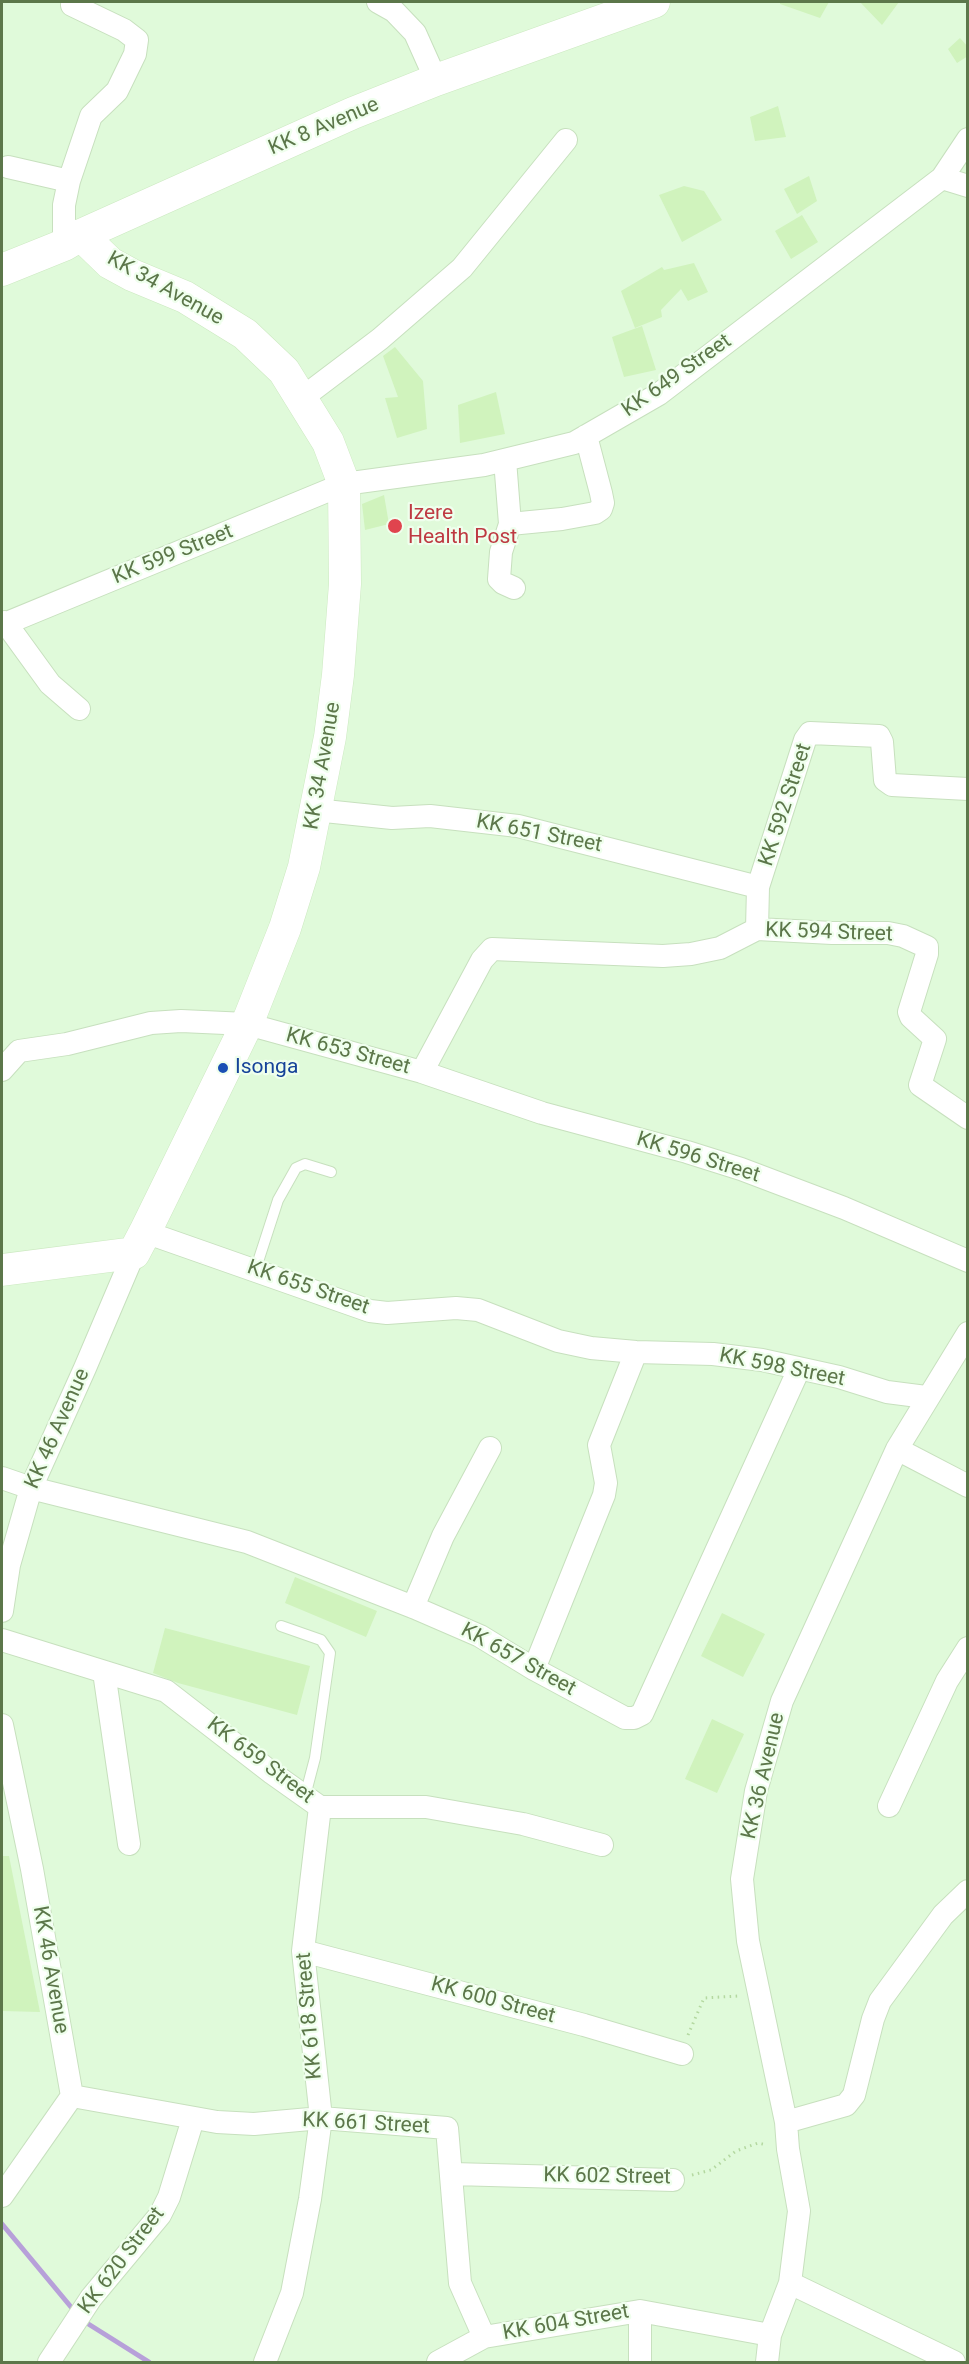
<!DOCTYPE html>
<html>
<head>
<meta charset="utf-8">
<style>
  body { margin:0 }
  #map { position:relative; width:969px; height:2364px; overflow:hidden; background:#e9fde6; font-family:Roboto,sans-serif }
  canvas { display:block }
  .frame { position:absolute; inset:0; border:3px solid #5c774a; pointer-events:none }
</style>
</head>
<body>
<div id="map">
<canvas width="969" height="2364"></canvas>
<div class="frame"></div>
</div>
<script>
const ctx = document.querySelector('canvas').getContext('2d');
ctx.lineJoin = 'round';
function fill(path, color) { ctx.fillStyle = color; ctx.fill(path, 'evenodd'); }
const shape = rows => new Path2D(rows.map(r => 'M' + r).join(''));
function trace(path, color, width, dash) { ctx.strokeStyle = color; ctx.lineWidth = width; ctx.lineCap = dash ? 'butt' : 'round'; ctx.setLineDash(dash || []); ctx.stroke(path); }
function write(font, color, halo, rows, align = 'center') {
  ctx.font = font + ' Roboto,sans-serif'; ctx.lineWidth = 4.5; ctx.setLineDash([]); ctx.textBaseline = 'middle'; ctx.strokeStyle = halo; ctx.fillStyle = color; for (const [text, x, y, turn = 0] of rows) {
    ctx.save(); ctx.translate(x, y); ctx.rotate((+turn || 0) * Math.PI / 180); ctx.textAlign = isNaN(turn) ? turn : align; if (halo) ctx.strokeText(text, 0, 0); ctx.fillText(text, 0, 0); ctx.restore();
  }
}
fill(shape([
  [2,2,967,2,967,2362,2,2362]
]), '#e0fada');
trace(shape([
  [2,2224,76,2313],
  [82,2320,149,2362]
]), '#b7a0d9', 5);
fill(shape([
  [780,2,829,2,820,18,780,4],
  [860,2,899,2,882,25],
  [960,38,968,47,968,56,957,63,948,49],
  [778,106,786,137,755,141,750,117],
  [809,176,817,201,797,214,784,189],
  [684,186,704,191,722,220,682,242,659,195],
  [802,215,818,242,791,259,775,231],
  [694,263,708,292,688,301,681,289,661,310,662,317,635,328,621,291,662,267,664,270],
  [642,326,656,370,624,377,612,337],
  [395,347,423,381,427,429,397,438,385,398,398,397,383,356],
  [496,392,505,434,460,443,458,405],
  [384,495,389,524,365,530,362,504],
  [295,1577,377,1611,366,1637,285,1603],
  [722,1613,765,1634,743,1677,701,1656],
  [165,1628,310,1666,297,1715,178,1683,153,1673],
  [712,1719,744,1734,717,1793,685,1779],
  [2,1856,9,1856,40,2012,2,2011]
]), '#d0f3bd');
const service = shape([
  [255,1271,278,1200,296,1168,305,1164,331,1172],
  [281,1626,321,1640,330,1653,315,1758,305,1796]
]);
const minor = shape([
  [378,2,394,11,415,33,436,80],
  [8,167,69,181],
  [942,178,968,139],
  [64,245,64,205,69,181,91,116,117,91,135,54,137,40,124,30,72,5],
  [302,398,380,339,462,268,566,140],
  [505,460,510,524,501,552,499,579,503,583,514,588],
  [510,524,562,519,595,513,601,509,603,503,601,493,586,436],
  [5,622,50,684,79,709],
  [2,625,344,484,484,465,574,443,659,394,942,178,968,186],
  [315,810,392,818,430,816,518,826,758,887],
  [757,929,758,887,805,740,810,733,879,736,882,742,885,780,892,785,968,789],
  [2,1070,19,1051,67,1044,151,1023,181,1021,247,1024,422,1072,482,960,492,949,663,956,691,954,720,948,757,929,832,933,888,933,903,936,927,947,927,954,909,1012,911,1017,935,1039,920,1085,968,1118],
  [422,1072,542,1113,687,1152,741,1169,844,1208,968,1261],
  [145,1232,370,1311,387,1313,456,1308,478,1310,558,1341,591,1348,636,1352,713,1354,762,1360,839,1377,887,1392,926,1397],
  [897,1449,968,1486],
  [2,1478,31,1488,247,1542,413,1607,480,1636,534,1669,625,1718,634,1718,642,1714,799,1369],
  [413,1607,443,1536,490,1448],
  [2,1611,9,1565,31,1488,85,1368,134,1253],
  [2,1640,166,1691,272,1773,320,1807,426,1807,523,1824,602,1845],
  [534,1669,604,1495,606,1483,599,1445,636,1352],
  [104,1672,129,1844],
  [2,1725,32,1869,72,2096,2,2196],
  [889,1806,947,1681,968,1648],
  [303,1951,584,2025,682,2054],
  [72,2096,217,2122,254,2124,321,2118,447,2128,460,2283,484,2337],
  [786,2122,846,2105,854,2095,873,2019,880,2001,943,1915,968,1891],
  [453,2174,673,2180],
  [790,2283,954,2362],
  [49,2362,91,2298,160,2215,169,2197,193,2119],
  [265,2362,292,2293,310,2199,321,2118,303,1951,320,1807],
  [438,2362,484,2337,640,2311,770,2335],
  [640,2362,640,2311],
  [767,2362,770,2335,790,2283,799,2211,788,2149,786,2122,748,1941,742,1879,756,1791,782,1701,897,1449,968,1333]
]);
const secondary = shape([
  [2,270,64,245,81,235,353,113,436,80,654,2],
  [2,1270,134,1253,145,1232,247,1024,285,928,304,867,330,737,338,675,345,584,344,484,328,442,284,371,245,334,185,297,132,275,110,263,81,235]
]);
trace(service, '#c7e0be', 12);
trace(minor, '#c7e0be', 24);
trace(secondary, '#cce9c1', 33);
trace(shape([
  [688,2035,704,1998,738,1996],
  [692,2175,711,2170,736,2151,758,2143,767,2145]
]), '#b4d8a0', 3, [1.5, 4.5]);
trace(service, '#fff', 10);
trace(minor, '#fff', 22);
trace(secondary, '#fff', 32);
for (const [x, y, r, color] of [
  [395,526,8,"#e0444e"],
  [223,1068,6,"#1a4fb4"]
]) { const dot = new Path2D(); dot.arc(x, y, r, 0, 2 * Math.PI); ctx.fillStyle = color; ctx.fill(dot); trace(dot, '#efffed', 2); }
write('21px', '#5c774a', '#efffed', [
  ["KK 8 Avenue",324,127,-23],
  ["KK 34 Avenue",165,289,29],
  ["KK 649 Street",677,376,-35],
  ["KK 599 Street",173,555,-22],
  ["KK 34 Avenue",323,766,-80],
  ["KK 592 Street",786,805,-72],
  ["KK 651 Street",539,834,11],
  ["KK 594 Street",829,933,2],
  ["KK 653 Street",348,1052,15],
  ["KK 596 Street",698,1158,17],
  ["KK 655 Street",308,1288,19],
  ["KK 598 Street",782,1368,11],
  ["KK 46 Avenue",58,1429,-66],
  ["KK 657 Street",518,1660,29],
  ["KK 659 Street",260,1761,37],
  ["KK 36 Avenue",764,1776,-77],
  ["KK 46 Avenue",50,1970,80],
  ["KK 600 Street",493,2001,15],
  ["KK 618 Street",310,2016,-95],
  ["KK 661 Street",366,2124,3],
  ["KK 602 Street",607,2177,1],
  ["KK 620 Street",122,2261,-53],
  ["KK 604 Street",566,2323,-10]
]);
write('21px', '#be3a42', '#efffed', [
  ["Izere",408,514],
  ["Health Post",408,538]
], 'left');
write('21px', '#164399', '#efffed', [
  ["Isonga",235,1068]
], 'left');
</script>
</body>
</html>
